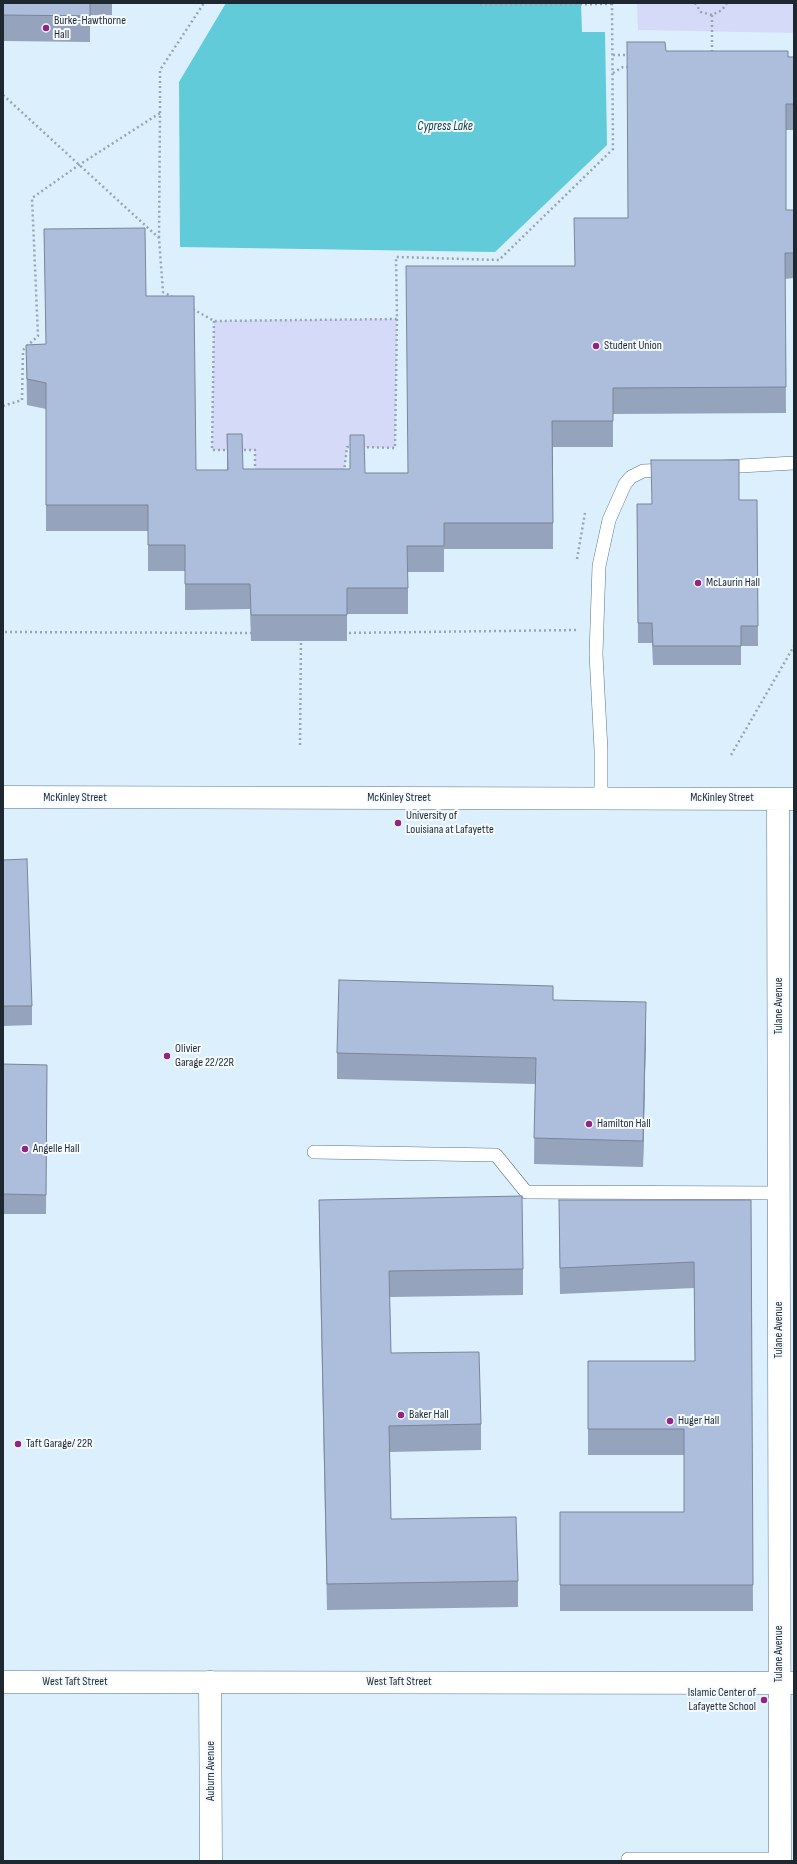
<!DOCTYPE html>
<html>
<head>
<meta charset="utf-8">
<style>
  body { margin:0 }
  #map { position:relative; width:797px; height:1864px; overflow:hidden; background:#dceffd; font-family:"Sofia Sans Condensed",sans-serif }
  canvas { display:block }
  .frame { position:absolute; inset:0; border:4px solid #1d2831; pointer-events:none }
</style>
</head>
<body>
<div id="map">
<canvas width="797" height="1864"></canvas>
<div class="frame"></div>
</div>
<script>
const ctx = document.querySelector('canvas').getContext('2d');
ctx.lineJoin = 'round';
function fill(path, color) { ctx.fillStyle = color; ctx.fill(path, 'evenodd'); }
const shape = rows => new Path2D(rows.map(r => 'M' + r).join(''));
function trace(path, color, width, dash) { ctx.strokeStyle = color; ctx.lineWidth = width; ctx.lineCap = dash ? 'butt' : 'round'; ctx.setLineDash(dash || []); ctx.stroke(path); }
function write(font, color, halo, rows, align = 'center') {
  ctx.font = font + ' "Sofia Sans Condensed",sans-serif'; ctx.lineWidth = 4; ctx.setLineDash([]); ctx.textBaseline = 'middle'; ctx.strokeStyle = halo; ctx.fillStyle = color; for (const [text, x, y, turn = 0] of rows) {
    ctx.save(); ctx.translate(x, y); ctx.rotate((+turn || 0) * Math.PI / 180); ctx.textAlign = isNaN(turn) ? turn : align; if (halo) ctx.strokeText(text, 0, 0); ctx.fillText(text, 0, 0); ctx.restore();
  }
}
fill(shape([
  [637,3,794,3,794,33,638,30],
  [397,319,395,448,347,447,343,478,255,477,255,450,212,450,214,321]
]), '#d6daf9');
fill(shape([
  [226,3,581,3,582,32,605,32,607,145,495,252,180,247,179,82]
]), '#61cbd9');
const service = shape([
  [722,467,794,463],
  [601,798,601,750,596,654,599,566,609,520,625,484,631,477,643,471,668,470],
  [314,1152,496,1155,526,1192,779,1193],
  [628,1859,780,1859]
]);
const minor = shape([
  [3,797,794,799],
  [778,799,780,1861],
  [210,1682,211,1861]
]);
const tertiary = shape([
  [3,1682,794,1683]
]);
trace(service, '#597489', 14);
trace(minor, '#597489', 23);
trace(tertiary, '#597489', 23);
trace(shape([
  [695,3,701,12,712,15,722,10,727,3],
  [480,5,613,4],
  [712,15,712,54],
  [613,55,628,55],
  [613,73,623,67,630,67],
  [3,95,159,238,163,292,173,297],
  [160,113,160,70,204,3],
  [193,309,214,321,397,319,396,257,499,260,613,149,612,3],
  [214,321,212,450,230,450],
  [3,406,22,400,23,350,38,336,32,198,79,165,160,113,159,237],
  [362,447,395,448,397,319],
  [239,450,255,450,255,473],
  [344,472,347,447,351,447],
  [577,559,585,513],
  [5,632,253,633],
  [344,633,577,630],
  [300,745,301,638],
  [731,755,794,646]
]), '#96a6b2', 2.5, [2, 3]);
trace(service, '#fff', 13);
trace(minor, '#fff', 22);
trace(tertiary, '#fff', 22);
fill(shape([
  [3,3,112,3,112,15,90,15,90,42,3,41],
  [666,51,794,57,794,130,786,130,786,210,794,210,794,278,785,279,786,413,613,414,613,447,553,447,553,549,444,549,444,572,408,572,408,614,347,614,347,641,251,641,250,609,185,610,185,571,148,571,148,531,46,531,46,409,27,405,26,345,46,344,44,229,146,296,196,470,227,470,227,434,243,469,365,473,408,473,575,266,628,218],
  [739,500,757,500,758,646,741,646,741,665,653,665,652,643,638,643,637,504,652,504],
  [3,860,32,1006,32,1025,3,1026],
  [553,1000,646,1028,643,1167,534,1164,535,1084,337,1079,337,1053],
  [3,1064,47,1065,46,1214,3,1214],
  [319,1200,523,1269,523,1295,390,1297,391,1353,481,1424,481,1450,390,1452,391,1519,518,1581,518,1607,327,1610,319,1226],
  [751,1200,753,1611,560,1611,560,1512,684,1512,684,1455,588,1455,588,1361,695,1361,694,1288,560,1294,559,1226]
]), '#95a3bd');
fill(shape([
  [646,1002,646,1028,643,1167,643,1141]
]), '#79859a');
const building = shape([
  [3,3,90,3,90,16,3,15,3,3],
  [627,42,665,42,666,51,788,51,788,57,794,57,794,104,786,104,786,210,794,210,794,253,785,253,786,387,613,388,613,421,552,421,553,523,444,523,444,546,407,546,408,588,347,588,347,615,251,615,250,584,185,584,185,545,148,545,148,505,46,505,46,383,27,379,26,345,46,344,44,229,145,228,146,296,194,296,196,470,228,470,227,434,242,434,243,469,350,469,350,435,364,435,365,473,408,473,406,266,575,266,574,218,628,218,627,42],
  [651,460,739,460,739,500,757,500,758,626,741,626,741,646,653,646,652,623,638,623,637,504,652,504,651,460],
  [27,859,32,1006,3,1006,3,860,27,859],
  [339,980,553,986,553,1000,646,1002,643,1141,534,1138,536,1058,337,1053,339,980],
  [3,1064,47,1065,46,1195,3,1194,3,1064],
  [522,1196,523,1269,389,1271,391,1353,479,1352,481,1424,389,1426,391,1519,516,1517,518,1581,327,1584,319,1200,522,1196],
  [559,1200,751,1200,753,1585,560,1585,560,1512,684,1512,684,1429,588,1429,588,1361,695,1361,694,1262,560,1268,559,1200]
]);
fill(building, '#adbedc');
trace(building, '#79859a', 1);
for (const [x, y, r, color] of [
  [46,28,4,"#922485"],
  [596,346,4,"#922485"],
  [698,583,4,"#922485"],
  [398,823,4,"#922485"],
  [167,1056,4,"#922485"],
  [589,1124,4,"#922485"],
  [25,1149,4,"#922485"],
  [401,1415,4,"#922485"],
  [670,1421,4,"#922485"],
  [18,1444,4,"#922485"],
  [764,1700,4,"#922485"]
]) { const dot = new Path2D(); dot.arc(x, y, r, 0, 2 * Math.PI); ctx.fillStyle = color; ctx.fill(dot); trace(dot, '#f4faff', 1.5); }
write('12px', '#1d2831', '#f4faff', [
  ["Burke-Hawthorne",54,21],
  ["Hall",54,35],
  ["Student Union",604,346],
  ["McLaurin Hall",706,583],
  ["University of",406,816],
  ["Louisiana at Lafayette",406,830],
  ["Olivier",175,1049],
  ["Garage 22/22R",175,1063],
  ["Hamilton Hall",597,1124],
  ["Angelle Hall",33,1149],
  ["Baker Hall",409,1415],
  ["Huger Hall",678,1421],
  ["Taft Garage/ 22R",26,1444],
  ["Islamic Center of",756,1693,"right"],
  ["Lafayette School",756,1707,"right"]
], 'left');
write('12px', '#1d2831', '#f4faff', [
  ["McKinley Street",75,798],
  ["McKinley Street",399,798],
  ["McKinley Street",722,798],
  ["Tulane Avenue",779,1006,-90],
  ["Tulane Avenue",779,1330,-90],
  ["Tulane Avenue",779,1654,-90],
  ["West Taft Street",75,1682],
  ["West Taft Street",399,1682],
  ["Auburn Avenue",211,1771,-90]
]);
write('italic 13px', '#0e4046', '#f4faff', [
  ["Cypress Lake",445,127]
]);
</script>
</body>
</html>
